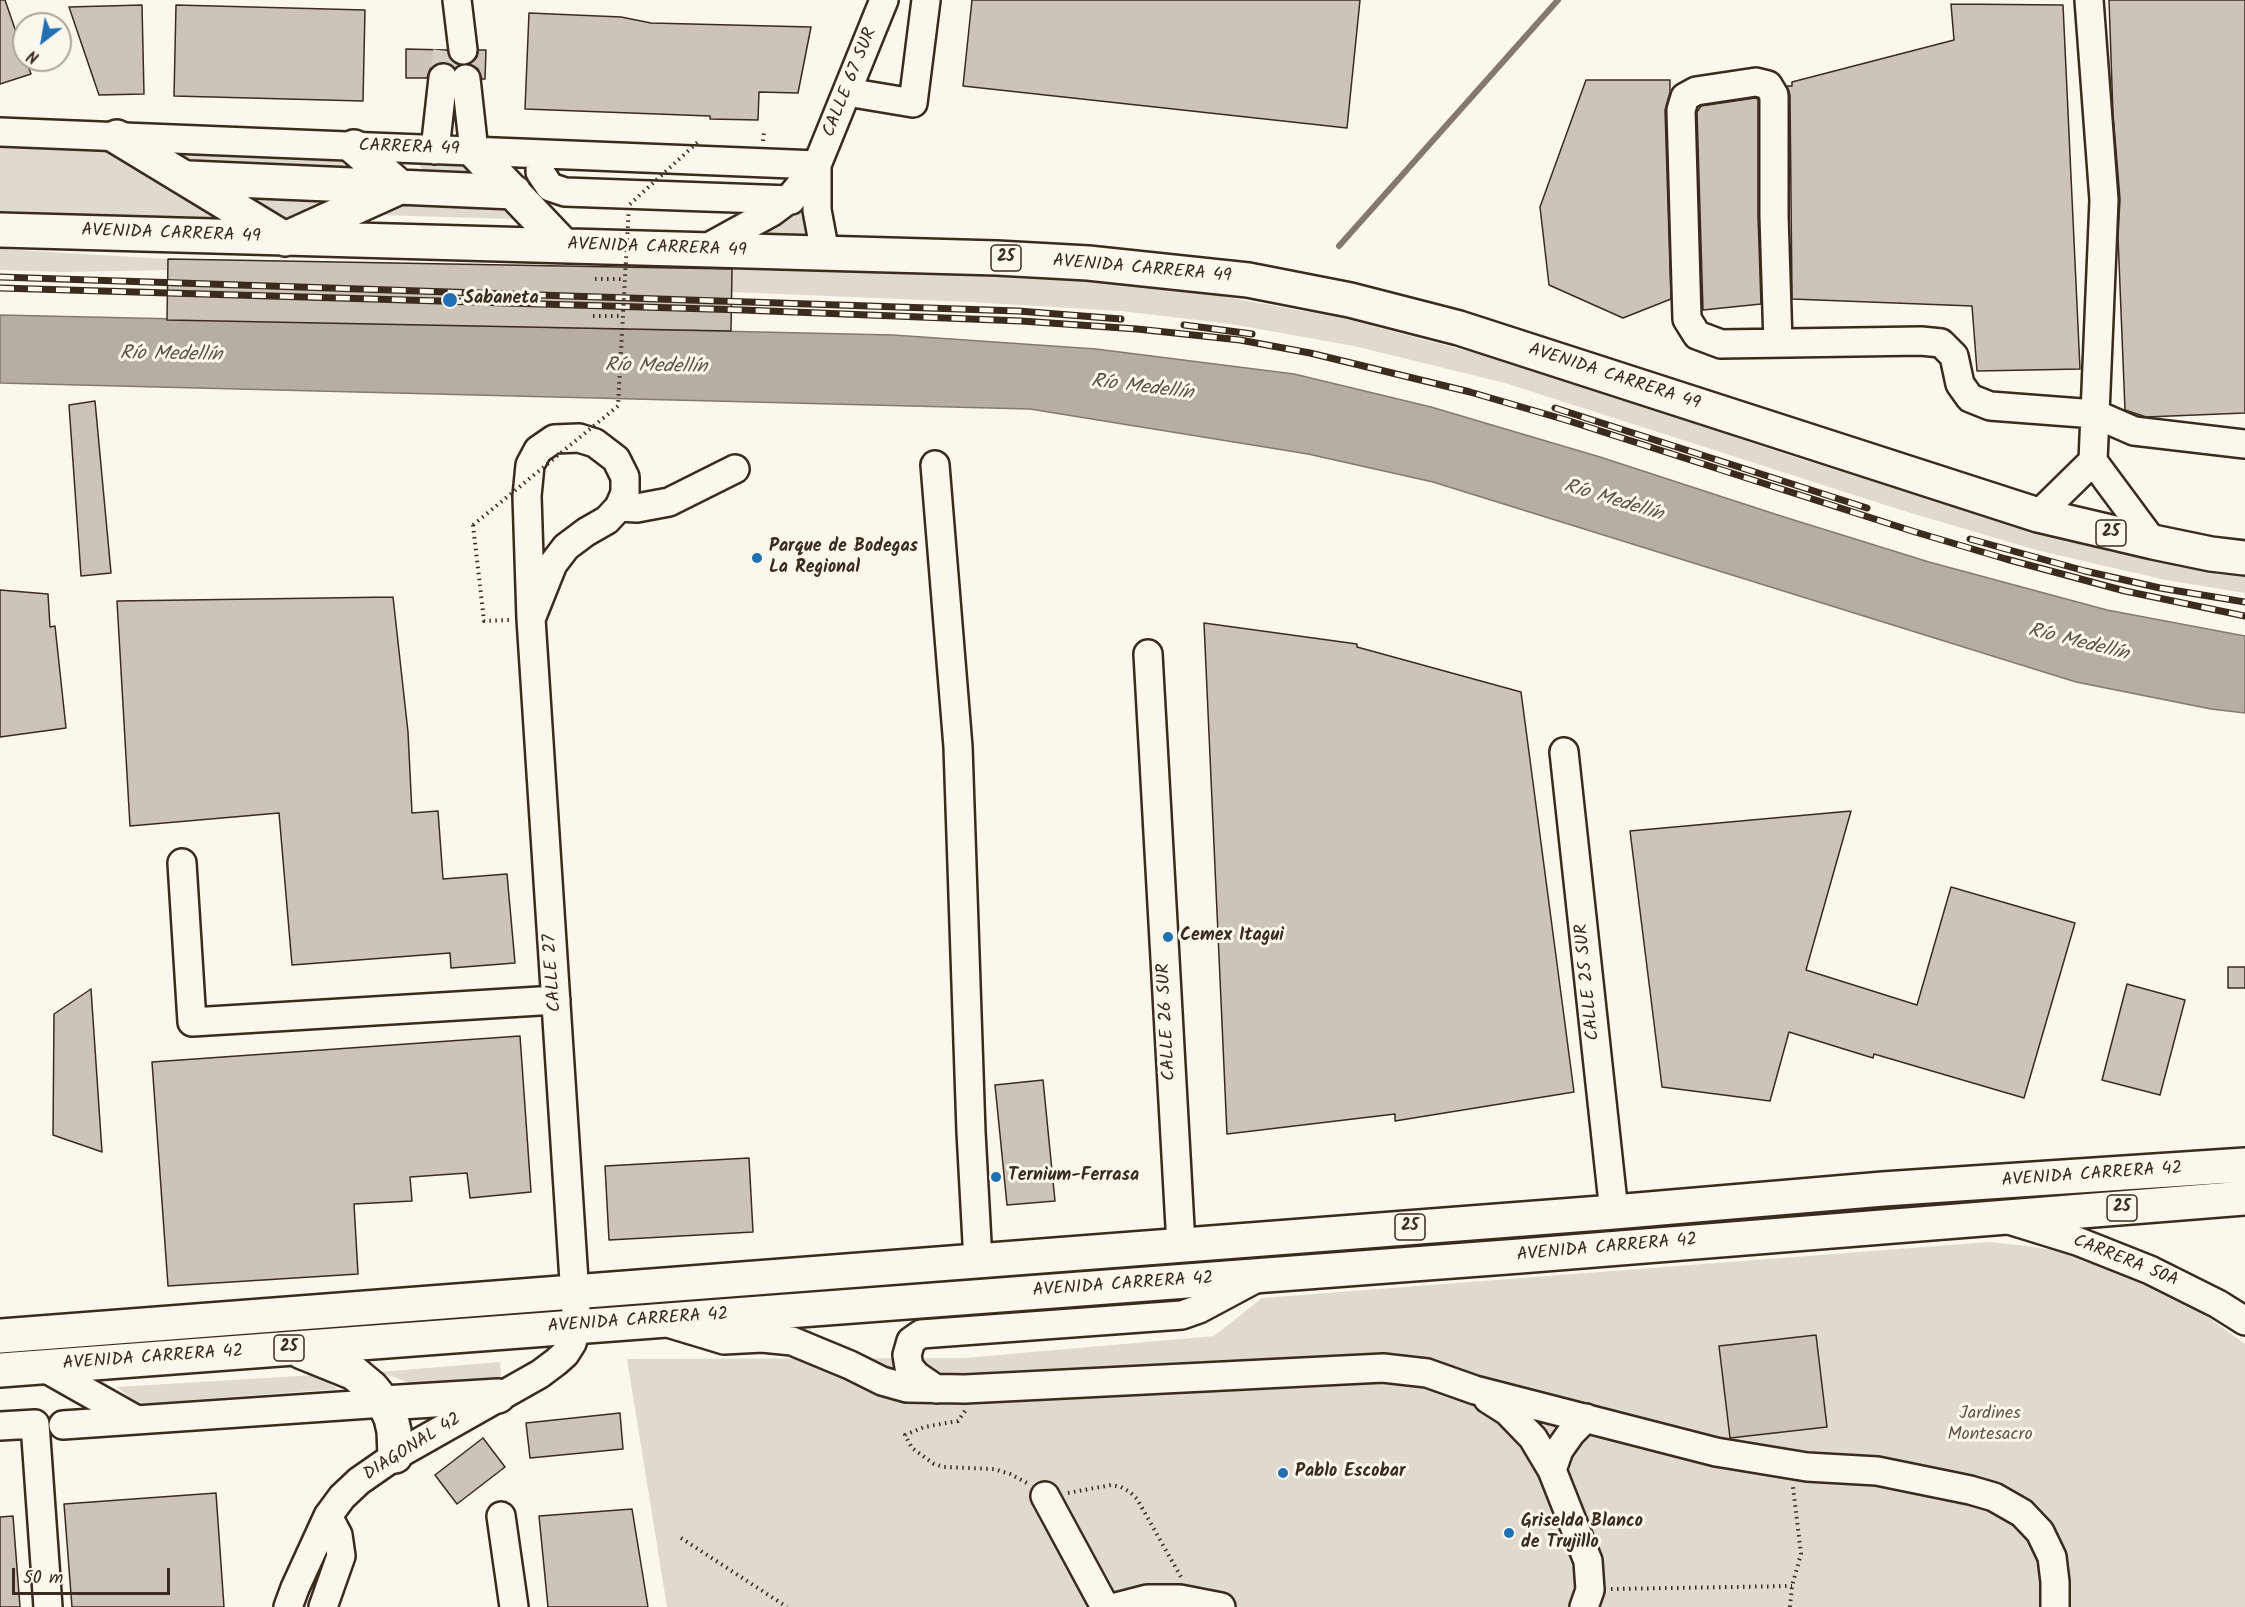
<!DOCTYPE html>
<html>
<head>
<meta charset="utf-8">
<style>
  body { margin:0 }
  #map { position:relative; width:2245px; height:1607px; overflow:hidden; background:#fbf7ec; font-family:Kalam,sans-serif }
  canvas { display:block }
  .north { position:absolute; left:12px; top:12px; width:60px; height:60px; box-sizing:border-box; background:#fbf7ec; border:2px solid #aea59a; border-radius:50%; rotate:211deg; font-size:16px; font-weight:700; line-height:24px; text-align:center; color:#3b2a1e }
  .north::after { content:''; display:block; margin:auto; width:21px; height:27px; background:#1f6fb2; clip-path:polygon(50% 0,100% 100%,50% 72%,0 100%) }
  .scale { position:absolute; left:12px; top:1568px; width:158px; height:27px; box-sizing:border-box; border:3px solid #3b2a1e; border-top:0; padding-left:8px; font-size:18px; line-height:21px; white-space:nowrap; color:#3b2a1e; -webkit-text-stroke:4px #fbf7ec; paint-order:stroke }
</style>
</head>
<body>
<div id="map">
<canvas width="2245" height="1607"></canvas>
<div class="north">N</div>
<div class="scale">50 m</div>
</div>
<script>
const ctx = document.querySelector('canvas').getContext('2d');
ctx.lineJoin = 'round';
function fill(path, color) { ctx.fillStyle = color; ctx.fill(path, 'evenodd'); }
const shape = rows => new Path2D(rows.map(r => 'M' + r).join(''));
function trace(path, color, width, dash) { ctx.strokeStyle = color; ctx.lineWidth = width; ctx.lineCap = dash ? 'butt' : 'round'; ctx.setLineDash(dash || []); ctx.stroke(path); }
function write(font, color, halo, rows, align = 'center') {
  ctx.font = font + ' Kalam,sans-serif'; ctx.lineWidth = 6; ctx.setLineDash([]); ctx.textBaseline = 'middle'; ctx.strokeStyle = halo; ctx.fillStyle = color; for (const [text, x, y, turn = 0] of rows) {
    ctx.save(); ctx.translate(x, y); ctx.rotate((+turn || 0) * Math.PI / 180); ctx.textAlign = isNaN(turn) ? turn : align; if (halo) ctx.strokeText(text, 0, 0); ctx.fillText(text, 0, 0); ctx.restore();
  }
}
fill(shape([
  [0,141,114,146,233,221,0,211],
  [159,142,334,148,358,170,195,166],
  [408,150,453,152,467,171,423,170],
  [230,189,348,196,289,220],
  [407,197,488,200,516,219,377,215],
  [801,203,810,239,749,232],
  [0,249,168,259,168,270,63,272,0,270],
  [732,269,1037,276,1209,294,1342,318,1520,365,1788,455,1981,515,2111,552,2245,575,2245,593,2166,580,2036,550,1901,510,1505,383,1354,346,1231,324,1121,311,970,302,732,292],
  [1989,1242,2035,1247,2085,1257,2142,1279,2198,1310,2245,1344,2245,1607,667,1607,627,1359,965,1358,1214,1336,1262,1298],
  [500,1362,501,1380,421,1387,379,1372],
  [315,1375,338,1389,137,1404,117,1387]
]), '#dfd9ce');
const water = shape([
  [0,315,893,335,1096,349,1294,374,1431,407,1600,457,1781,516,1929,562,2107,610,2245,636,2245,713,2211,709,2076,682,1433,482,1308,454,1030,409,0,383,0,315]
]);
fill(water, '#b6aea2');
trace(water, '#85796d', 1.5);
trace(shape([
  [1339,246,1558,0]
]), '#85796d', 6);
const building = shape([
  [0,0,5,0,24,55,24,60,26,60,31,74,0,84,0,0],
  [972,0,1360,0,1347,128,963,86,972,0],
  [2109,0,2245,0,2245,413,2146,417,2125,410,2118,237,2120,199,2113,114,2109,0],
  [1951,4,2063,5,2080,369,1977,371,1972,306,1792,299,1790,95,1787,86,1792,86,1792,82,1954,40,1951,4],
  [142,5,144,94,99,95,69,7,142,5],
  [176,5,365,10,363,101,174,96,176,5],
  [529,13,621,17,651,23,811,27,798,93,759,92,758,120,710,119,710,116,525,109,529,13],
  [406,49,447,50,451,60,460,65,455,68,445,62,437,63,430,69,427,78,406,78,406,49],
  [478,50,486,50,485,79,482,79,478,69,469,64,477,57,478,50],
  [1586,80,1670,80,1670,92,1665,110,1671,299,1623,318,1549,285,1540,207,1586,80],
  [1755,98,1758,99,1758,216,1761,304,1703,310,1697,112,1701,106,1755,98],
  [168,259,732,269,731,331,167,320,168,259],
  [95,401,111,573,81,576,69,405,95,401],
  [0,590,48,594,50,627,55,626,66,728,0,737,0,590],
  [393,597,408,732,412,813,438,811,443,879,507,874,515,963,451,968,450,953,292,965,279,813,130,826,117,601,393,597],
  [1204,623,1357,644,1357,647,1521,692,1574,1092,1395,1121,1395,1114,1227,1134,1204,623],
  [1851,811,1806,970,1917,1005,1951,887,2075,923,2024,1098,1874,1054,1873,1058,1789,1032,1770,1101,1662,1087,1630,831,1851,811],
  [2228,967,2245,967,2245,988,2228,988,2228,967],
  [2127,984,2185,1000,2160,1095,2102,1080,2127,984],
  [91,989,102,1152,53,1135,54,1014,91,989],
  [520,1036,531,1192,470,1198,467,1173,410,1177,412,1201,354,1204,358,1274,168,1286,152,1062,520,1036],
  [1043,1080,1055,1201,1007,1205,995,1085,1043,1080],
  [749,1158,753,1232,609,1240,605,1166,749,1158],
  [1816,1335,1827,1427,1730,1438,1719,1346,1816,1335],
  [620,1413,623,1449,530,1458,526,1423,620,1413],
  [483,1438,505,1467,457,1504,435,1475,483,1438],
  [216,1493,224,1607,72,1607,64,1504,216,1493],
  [632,1509,648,1607,548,1607,539,1516,632,1509],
  [13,1516,20,1607,0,1607,0,1517,13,1516]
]);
fill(building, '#ccc4b9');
trace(building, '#3b2a1e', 1.5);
trace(shape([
  [443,78,447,50]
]), '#d5cec3', 27, [27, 14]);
const minor = shape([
  [457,0,463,50],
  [2089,0,2104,200,2093,461,2153,542],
  [466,79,474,151],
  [847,92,913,103,926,0],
  [0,132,817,165],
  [435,150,443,78],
  [541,154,540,172,550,187,565,192,791,200],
  [817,165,817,210,825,253],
  [703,250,772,212,788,200,817,165,884,0],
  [1778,343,1774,216,1774,95,1768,85,1756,82,1696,91,1685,97,1681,110,1687,319,1697,335,1721,344,1921,341,1941,343,1954,356,1960,384,1970,398,1990,406,2095,414,2134,431,2245,444],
  [579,438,595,443,616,459,625,477,625,493,619,507,607,520,586,532,566,547,553,564,531,619,527,496,530,465,538,450,554,439,579,438],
  [935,465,958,747,971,1132,978,1261],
  [619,507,637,508,669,502,735,469],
  [2038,515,2093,461],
  [1148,654,1181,1245],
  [1564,752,1614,1212],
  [182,863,192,1022,556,1000],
  [2009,1220,2077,1241,2150,1270,2218,1304,2245,1321],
  [671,1324,724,1340,762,1338,792,1341,850,1365,882,1381,907,1388,965,1389,1383,1368,1427,1373,1475,1390,1716,1452,1807,1467,1877,1471,1970,1490,1994,1497,2022,1513,2040,1532,2052,1557,2055,1582,2055,1607],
  [43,1367,135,1419],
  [936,1389,917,1376,909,1367,907,1355,911,1341,921,1334,1182,1315,1199,1309,1257,1278],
  [1488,1399,1507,1411,1533,1438,1552,1470,1588,1561,1590,1590,1584,1607],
  [63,1425,384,1403],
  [0,1426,35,1424,48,1607],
  [1552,1470,1559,1450,1571,1433,1586,1418],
  [1045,1496,1105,1607],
  [501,1516,514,1607],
  [288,1607,295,1588,328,1516,342,1497,359,1481,395,1456,540,1374,556,1362,565,1354,572,1343,577,1327,531,619],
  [323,1607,341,1556,338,1535,328,1516],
  [1116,1607,1147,1599,1180,1599,1221,1607]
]);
const highway = shape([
  [117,137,285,239,400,187,354,147],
  [474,151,564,246],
  [189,178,514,192],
  [0,230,997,258,1088,263,1248,280,1350,300,1459,328,2038,515,2153,542,2211,554,2245,558],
  [0,1336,1614,1212,1883,1189,2245,1165],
  [302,1352,354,1373,372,1388,384,1403,391,1418,394,1431,395,1456],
  [0,1370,1520,1256,2245,1198],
  [384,1403,498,1396]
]);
trace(minor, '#3b2a1e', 32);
trace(highway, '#3b2a1e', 38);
trace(shape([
  [763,141,764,132],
  [595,279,624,279],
  [593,316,622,316],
  [473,525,484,621,510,620],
  [965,1411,958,1421,924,1427,905,1435,912,1448,934,1464,944,1467,994,1469,1010,1474,1027,1483],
  [1068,1493,1111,1485,1121,1487,1130,1492,1137,1499,1181,1577],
  [681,1538,787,1607],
  [1611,1589,1792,1586],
  [1790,1607,1792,1586,1801,1554,1793,1487]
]), '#3b2a1e', 4, [1.5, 4.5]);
trace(minor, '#fbf7ec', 27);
trace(highway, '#fbf7ec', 33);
const rail = shape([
  [0,277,1018,311,1121,319],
  [0,288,743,310,1021,321,1137,329,1240,340,1310,353,1470,392,1566,420,1912,531,2006,559,2125,591,2245,616],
  [1184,325,1252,334],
  [1555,408,1867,508],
  [1970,539,2085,571,2160,588,2245,602]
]);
trace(rail, '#3b2a1e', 7);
trace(rail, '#fbf7ec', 4.5, [14]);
trace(shape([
  [473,525,618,406,629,205,699,141]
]), '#3b2a1e', 4, [1.5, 4.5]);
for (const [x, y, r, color] of [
  [450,300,8,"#1f6fb2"],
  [757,558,6,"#1f6fb2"],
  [1168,937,6,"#1f6fb2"],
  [996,1177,6,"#1f6fb2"],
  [1283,1473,6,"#1f6fb2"],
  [1509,1533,6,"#1f6fb2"]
]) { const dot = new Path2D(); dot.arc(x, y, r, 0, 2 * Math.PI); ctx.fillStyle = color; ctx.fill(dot); trace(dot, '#fbf7ec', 2); }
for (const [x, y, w] of [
  [1006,258,30],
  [2111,533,30],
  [2122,1208,30],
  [1410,1227,30],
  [289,1348,30]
]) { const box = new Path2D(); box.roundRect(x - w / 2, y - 13, w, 26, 4.5); ctx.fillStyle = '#fbf7ec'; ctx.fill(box); trace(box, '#3b2a1e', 1.5); }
write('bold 16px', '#3b2a1e', null, [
  ["25",1006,258],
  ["25",2111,533],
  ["25",2122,1208],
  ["25",1410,1227],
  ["25",289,1348]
]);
write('18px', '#3b2a1e', '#fbf7ec', [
  ["CALLE 67 SUR",851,83,-68],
  ["CARRERA 49",409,149,2],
  ["AVENIDA CARRERA 49",171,235,2],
  ["AVENIDA CARRERA 49",657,249,2],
  ["AVENIDA CARRERA 49",1142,270,5],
  ["AVENIDA CARRERA 49",1614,378,18],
  ["CALLE 27",554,973,-94],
  ["CALLE 25 SUR",1589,982,-96],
  ["CALLE 26 SUR",1168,1022,-93],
  ["AVENIDA CARRERA 42",2092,1176,-4],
  ["AVENIDA CARRERA 42",1607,1249,-5],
  ["CARRERA 50A",2125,1262,22],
  ["AVENIDA CARRERA 42",1123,1286,-4],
  ["AVENIDA CARRERA 42",638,1322,-4],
  ["AVENIDA CARRERA 42",153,1359,-4],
  ["DIAGONAL 42",413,1448,-32]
]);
write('bold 18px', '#3b2a1e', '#fbf7ec', [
  ["Sabaneta",464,300],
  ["Parque de Bodegas",769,548],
  ["La Regional",769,569],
  ["Cemex Itagui",1180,937],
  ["Ternium-Ferrasa",1008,1177],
  ["Pablo Escobar",1295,1473],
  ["Griselda Blanco",1521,1523],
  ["de Trujillo",1521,1544]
], 'left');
write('18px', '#64564a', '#fbf7ec', [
  ["Jardines",1990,1415],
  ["Montesacro",1990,1436]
]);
write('italic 20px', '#605246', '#fbf7ec', [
  ["Río Medellín",171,356,1],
  ["Río Medellín",656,368,1],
  ["Río Medellín",1142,389,7],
  ["Río Medellín",1613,502,17],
  ["Río Medellín",2078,644,14]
]);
</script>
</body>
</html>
